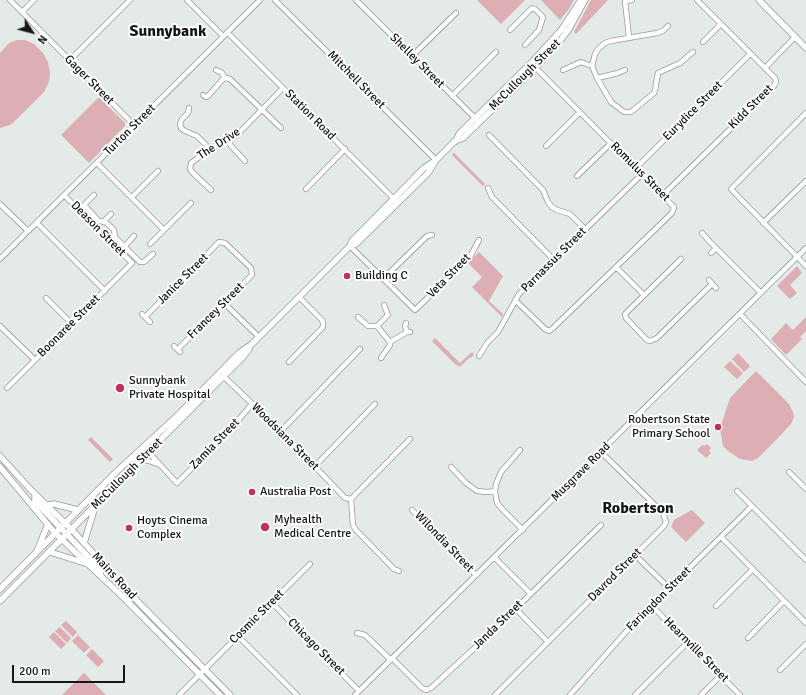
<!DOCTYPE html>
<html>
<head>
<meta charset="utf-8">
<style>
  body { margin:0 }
  #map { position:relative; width:806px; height:695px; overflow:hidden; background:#e3eae8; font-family:Signika,sans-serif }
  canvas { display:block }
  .north { position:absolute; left:12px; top:12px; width:40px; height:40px; -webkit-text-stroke:3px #fff; paint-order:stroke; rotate:126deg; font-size:11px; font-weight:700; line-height:16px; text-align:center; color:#151717 }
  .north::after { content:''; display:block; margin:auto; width:14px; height:18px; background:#151717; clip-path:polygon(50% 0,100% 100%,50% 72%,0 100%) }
  .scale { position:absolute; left:12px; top:665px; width:113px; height:18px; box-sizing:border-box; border:2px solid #151717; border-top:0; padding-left:5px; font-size:12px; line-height:14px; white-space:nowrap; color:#151717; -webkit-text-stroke:3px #fff; paint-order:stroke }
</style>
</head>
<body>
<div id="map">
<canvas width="806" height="695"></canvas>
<div class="north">N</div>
<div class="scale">200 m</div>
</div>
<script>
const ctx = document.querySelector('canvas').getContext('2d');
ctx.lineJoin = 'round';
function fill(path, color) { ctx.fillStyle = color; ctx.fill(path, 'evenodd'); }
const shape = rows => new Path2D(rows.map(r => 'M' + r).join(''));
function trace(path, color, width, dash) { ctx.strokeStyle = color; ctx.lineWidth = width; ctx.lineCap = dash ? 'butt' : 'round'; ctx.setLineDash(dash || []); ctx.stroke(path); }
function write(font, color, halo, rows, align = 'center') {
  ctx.font = font + ' Signika,sans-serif'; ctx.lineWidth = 4; ctx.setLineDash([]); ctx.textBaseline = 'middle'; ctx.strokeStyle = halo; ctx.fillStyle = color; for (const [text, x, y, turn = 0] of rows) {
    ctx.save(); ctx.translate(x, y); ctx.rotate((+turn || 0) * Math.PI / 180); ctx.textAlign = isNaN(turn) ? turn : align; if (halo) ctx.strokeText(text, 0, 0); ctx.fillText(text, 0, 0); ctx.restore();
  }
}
fill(shape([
  [477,0,525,0,501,24],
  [541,0,574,0,569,9,560,20],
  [591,0,608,0,576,34,574,32],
  [17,40,25,40,34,44,43,53,48,62,50,73,49,82,44,92,17,119,10,125,0,128,0,53,9,43],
  [99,97,125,123,125,126,89,163,61,135],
  [454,153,485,184,483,186,452,155],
  [479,252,503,276,489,301,503,314,502,317,472,287,482,277,468,263],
  [797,266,802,273,790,285,797,293,790,299,777,286],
  [806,317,806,331,800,337,802,339,786,355,771,339,786,323,793,330],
  [435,338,460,363,472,352,474,354,472,357,469,358,460,367,455,364,432,341],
  [738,353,750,366,744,372,732,359],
  [730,361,743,373,737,379,724,367],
  [756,371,789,404,793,412,794,417,791,424,778,438,758,458,752,461,740,459,728,451,723,446,720,428,730,398],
  [91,437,113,459,110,462,88,440],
  [707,444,711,448,709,451,711,453,706,458,697,450,702,445,704,446],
  [692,510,705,523,686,542,671,527,674,520],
  [66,621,77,632,73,637,61,625],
  [60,627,71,638,67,643,55,631],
  [54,632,66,644,61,649,49,637],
  [78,635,90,647,84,653,72,641],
  [92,649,104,661,98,667,86,655],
  [84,673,106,695,62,695]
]), '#ddaeb4');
const minor = shape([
  [10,0,134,125],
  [187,0,223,36],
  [275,0,436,160],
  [356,0,477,120],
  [22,12,34,0],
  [668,26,663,31,657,33,611,41,605,43,598,49,595,54,592,66,597,78,611,102,624,112,631,112,654,93,655,90,658,73,680,63,693,52],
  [510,30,532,8,535,9,543,17,539,30,525,45],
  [227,32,395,200],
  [629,37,625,1,632,0],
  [703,42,721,24],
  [412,56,456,13],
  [70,60,130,0],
  [765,68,795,37],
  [216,70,222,73,225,78],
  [563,70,581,62,592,66],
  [597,78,618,73,625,70],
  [203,95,206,97,208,96,223,79,226,78,230,79,281,128],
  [452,96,496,52],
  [189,108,188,113,182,119,180,124,181,128,185,131,197,136,210,149],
  [806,113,731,189,806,266],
  [489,135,543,190,548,202,552,207,557,210,570,214,585,229],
  [228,140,231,146,245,161],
  [546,146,580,112],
  [97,163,164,230],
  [636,168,750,54],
  [577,176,611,143],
  [488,188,492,197,554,260],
  [306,189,345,149],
  [211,190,192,172,190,169,191,163,210,149,237,135,283,88],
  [94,195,84,205,99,221,105,222,109,225,114,230,115,237,140,262,144,262,153,254],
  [663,195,774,86,776,82,775,78,697,0],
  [132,197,158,171],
  [0,204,28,231],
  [103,222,111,214],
  [37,223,105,291],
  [763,223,806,181],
  [702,233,710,242,761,293],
  [150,244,191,203],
  [350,246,415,310,470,257,479,240],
  [124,247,134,236],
  [711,253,716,248],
  [0,259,260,0],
  [681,259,625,314,626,318,647,340,650,341,657,338,712,284],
  [616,267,644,295],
  [383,279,427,236,432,235],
  [709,280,716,288],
  [46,298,72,324],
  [515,300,545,329,549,331,552,329,672,213,674,207,531,63],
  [224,303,259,337],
  [142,314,150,322],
  [740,314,806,382],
  [145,317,219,242,225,243,251,268,252,275,178,349],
  [358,317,368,326,377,326,390,342,390,345,381,358],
  [406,323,405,326,407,332],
  [0,326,35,360],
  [377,326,388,315,384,305],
  [390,342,407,332,410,332],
  [174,346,180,352],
  [479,356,487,343,498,332,519,294,642,174],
  [289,362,323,327,323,323,322,320,299,297],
  [222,375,281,431,345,498,351,499],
  [7,388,132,263,64,195],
  [281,431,360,349],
  [520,450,501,472,496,484,495,491,497,503,504,511,523,530],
  [129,460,135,459,142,453,151,455,177,483,228,432,252,404],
  [140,460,149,461,160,465],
  [315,466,375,404],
  [451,467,466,483,477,491,487,492,495,491],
  [789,472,806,489],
  [737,491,806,560],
  [351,499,353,525,356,530,394,569,399,571],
  [351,499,410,439],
  [412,510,476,575],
  [721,537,806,623],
  [635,555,669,588],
  [494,557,531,594],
  [272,603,359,691],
  [652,606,740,695],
  [716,606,753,569],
  [516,609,548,642],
  [357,633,365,635,368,638,391,660],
  [238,636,297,695],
  [748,638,784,601],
  [392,658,422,688,426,690,431,688,493,631,601,525],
  [780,670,806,644],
  [179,695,310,564],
  [355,695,806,248],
  [495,695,664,526,666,522,663,513,601,452],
  [570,695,632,625,752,506],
  [635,695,688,642],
  [701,695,721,675]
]);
const major = shape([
  [759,0,806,48],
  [456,141,459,134,531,63,553,39,562,29,581,0],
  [350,246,352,241,424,168,436,160,455,141,463,138,536,67,559,42,569,29,585,0],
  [0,456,30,489,72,530,142,606,230,695],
  [0,467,55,533,125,599,220,695],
  [35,494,35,501,99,568,101,576],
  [47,505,54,504,78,510],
  [84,543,95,507],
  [37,551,48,524],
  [50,552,85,563],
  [0,589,114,474,178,415,239,353,252,344,350,246,356,244,428,173,436,160],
  [0,601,209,391,243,357,249,349]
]);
trace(minor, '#959b9a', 6);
trace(major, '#959b9a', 7);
trace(minor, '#fff', 4.5);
trace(major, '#fff', 5.5);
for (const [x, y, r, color] of [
  [347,276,4,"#c03158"],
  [120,388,5,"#c03158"],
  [718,427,4,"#c03158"],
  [252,492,4,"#c03158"],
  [265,527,5,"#c03158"],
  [129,528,4,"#c03158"]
]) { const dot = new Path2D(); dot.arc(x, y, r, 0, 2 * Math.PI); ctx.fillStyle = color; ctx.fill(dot); trace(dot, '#fff', 1.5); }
write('12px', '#151717', '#fff', [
  ["Shelley Street",417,61,45],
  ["McCullough Street",525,75,-45],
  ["Gager Street",89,80,45],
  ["Mitchell Street",356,80,45],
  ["Kidd Street",751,107,-45],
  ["Eurydice Street",693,111,-45],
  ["Station Road",310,115,45],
  ["Turton Street",130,130,-45],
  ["The Drive",219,144,-33],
  ["Romulus Street",640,172,45],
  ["Deason Street",98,229,45],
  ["Parnassus Street",554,260,-45],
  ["Veta Street",449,276,-46],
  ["Janice Street",183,279,-45],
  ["Francey Street",216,311,-45],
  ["Boonaree Street",69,326,-45],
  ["Woodsiana Street",285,437,45],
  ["Zamia Street",215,444,-46],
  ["Musgrave Road",581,472,-45],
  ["McCullough Street",127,474,-45],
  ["Wilondia Street",444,542,46],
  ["Davrod Street",615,575,-45],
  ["Mains Road",114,576,47],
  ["Faringdon Street",659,599,-45],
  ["Cosmic Street",257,617,-45],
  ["Janda Street",498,625,-44],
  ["Chicago Street",316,647,45],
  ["Hearnville Street",696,650,45]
]);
write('12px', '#151717', '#fff', [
  ["Building C",355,276],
  ["Sunnybank",129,381],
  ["Private Hospital",129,395],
  ["Robertson State",710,420,"right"],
  ["Primary School",710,434,"right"],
  ["Australia Post",260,492],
  ["Myhealth",274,520],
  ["Medical Centre",274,534],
  ["Hoyts Cinema",137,521],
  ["Complex",137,535]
], 'left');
write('bold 16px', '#151717', '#fff', [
  ["Sunnybank",168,32],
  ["Robertson",638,509]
]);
</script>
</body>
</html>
